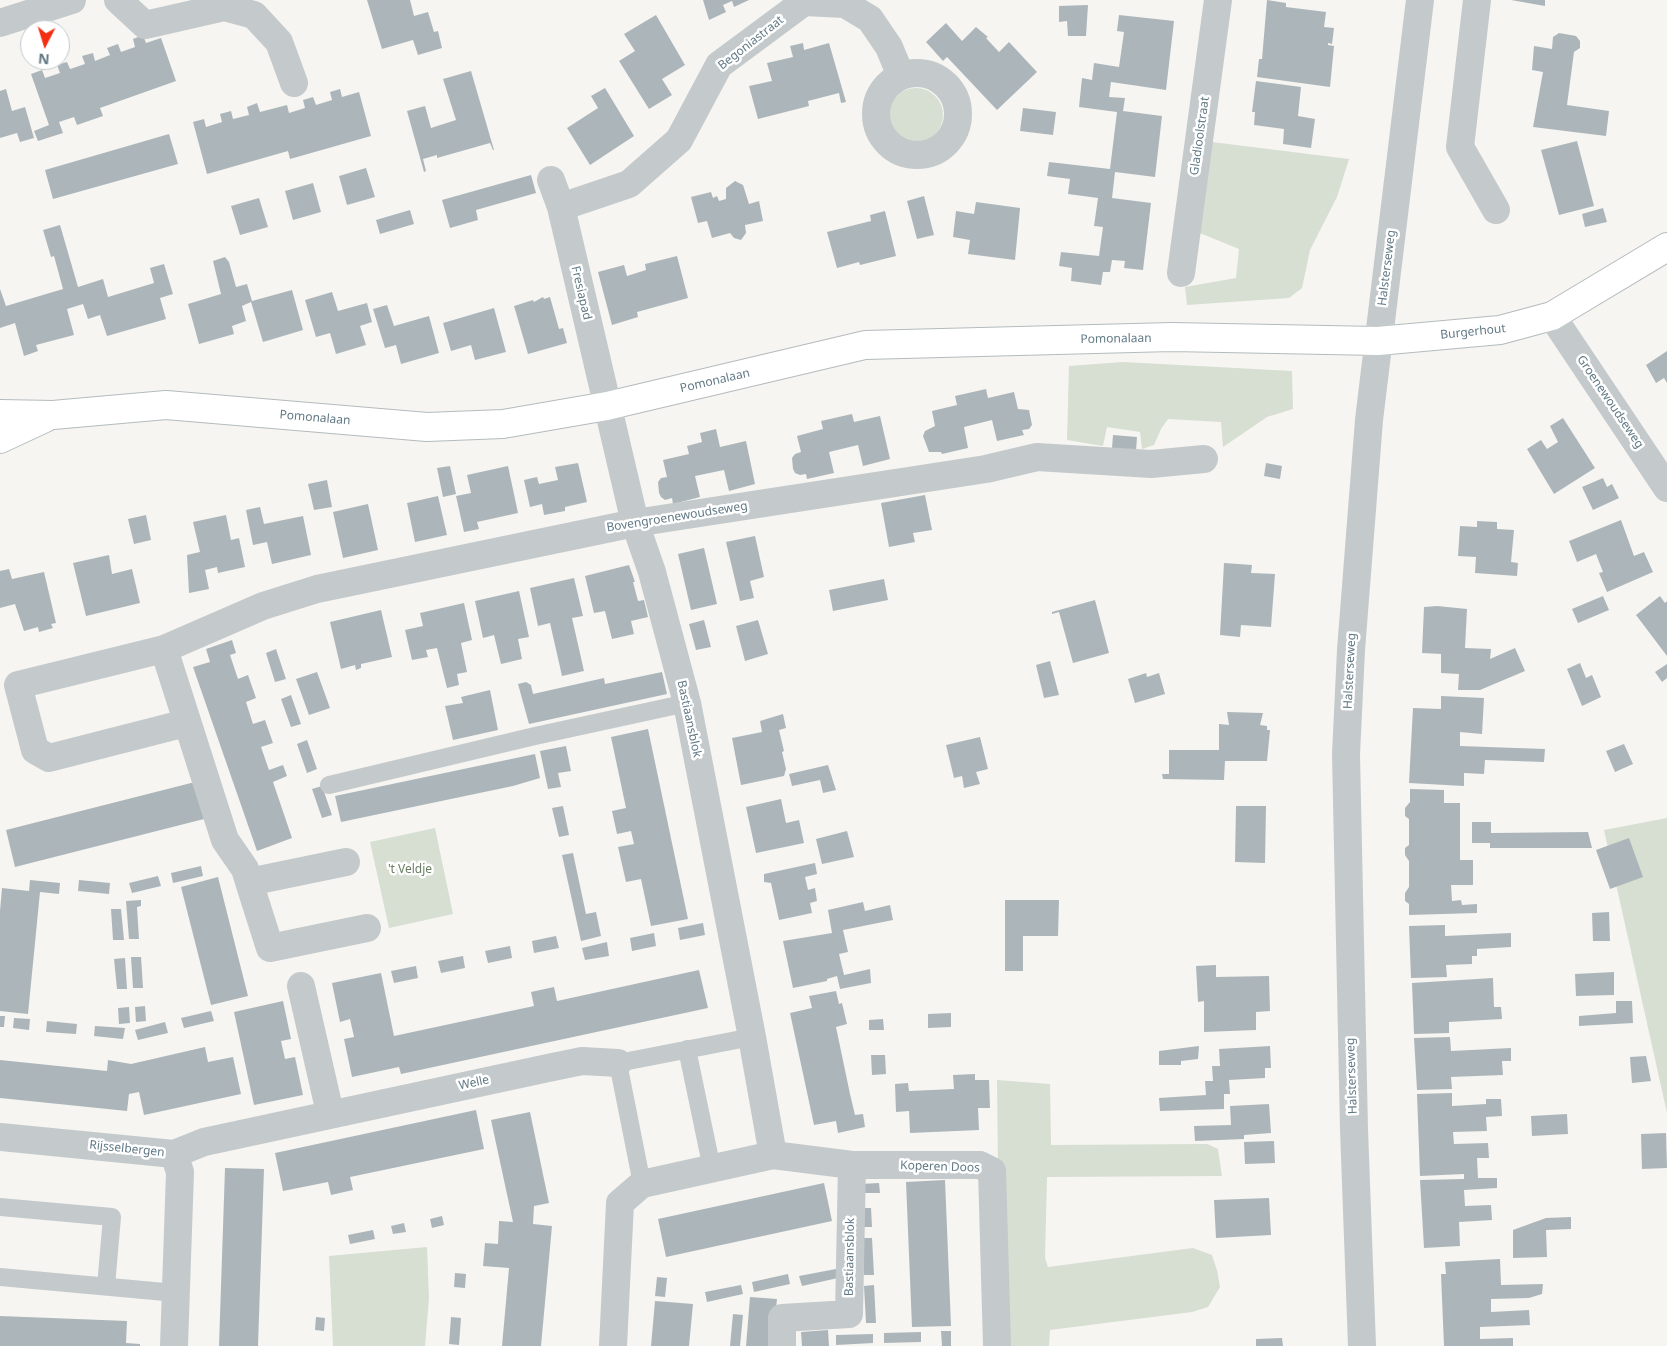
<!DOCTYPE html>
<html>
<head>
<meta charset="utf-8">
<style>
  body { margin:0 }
  #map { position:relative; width:1667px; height:1346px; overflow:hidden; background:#f6f5f1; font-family:"Noto Sans",sans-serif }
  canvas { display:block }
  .north { position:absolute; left:20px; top:20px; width:50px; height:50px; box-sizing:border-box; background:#fff; border:1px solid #c0c9ce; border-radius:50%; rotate:185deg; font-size:14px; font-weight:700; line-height:20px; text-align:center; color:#617985 }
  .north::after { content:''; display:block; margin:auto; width:18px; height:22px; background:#f42e13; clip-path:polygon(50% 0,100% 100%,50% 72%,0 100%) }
</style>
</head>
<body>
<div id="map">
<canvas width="1667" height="1346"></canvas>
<div class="north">N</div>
</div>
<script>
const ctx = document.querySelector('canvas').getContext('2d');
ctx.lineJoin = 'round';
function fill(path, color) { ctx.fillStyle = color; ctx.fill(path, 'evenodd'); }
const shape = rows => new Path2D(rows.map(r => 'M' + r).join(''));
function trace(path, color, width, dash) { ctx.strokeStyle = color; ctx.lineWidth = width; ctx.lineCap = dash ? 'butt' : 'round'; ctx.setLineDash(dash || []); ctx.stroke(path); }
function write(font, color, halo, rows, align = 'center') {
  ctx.font = font + ' "Noto Sans",sans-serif'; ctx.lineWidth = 5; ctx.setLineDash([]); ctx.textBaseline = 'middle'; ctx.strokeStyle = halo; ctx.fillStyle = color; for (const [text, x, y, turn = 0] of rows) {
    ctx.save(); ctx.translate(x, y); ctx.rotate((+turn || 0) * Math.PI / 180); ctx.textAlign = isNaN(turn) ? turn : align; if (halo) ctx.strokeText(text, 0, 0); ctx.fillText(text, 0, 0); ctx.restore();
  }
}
fill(shape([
  '889 115a27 27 0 1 1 54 0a27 27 0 1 1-54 0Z',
  [1212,142,1349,159,1337,197,1310,250,1302,288,1289,298,1187,305,1185,287,1236,278,1239,249,1195,231],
  [1123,362,1292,371,1293,409,1267,417,1223,447,1221,422,1168,419,1161,429,1154,445,1142,449,1140,432,1107,427,1103,446,1067,440,1069,366],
  [1667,818,1667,1113,1604,830],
  [435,828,453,914,389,928,370,842],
  [997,1080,1050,1084,1051,1145,1207,1144,1218,1149,1222,1176,1047,1177,1045,1258,1048,1267,1193,1248,1212,1255,1217,1270,1220,1287,1208,1307,1192,1312,1050,1330,1049,1346,1000,1346],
  [427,1247,429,1298,425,1346,333,1346,329,1256]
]), '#d7ded2');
fill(shape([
  [367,0,410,0,414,16,428,12,434,32,438,31,442,48,418,55,413,40,382,49],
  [703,0,749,0,734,7,732,1,723,5,726,12,709,20],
  [1267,0,1286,3,1286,7,1326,12,1324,27,1334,28,1332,44,1328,43,1328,45,1334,46,1330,87,1257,77,1259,59,1262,59],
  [1511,0,1545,0,1545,6],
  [1088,5,1086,36,1068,36,1067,21,1059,22,1059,6],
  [656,15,685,65,662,79,672,95,649,109,619,61,635,51,624,34],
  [1119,15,1174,21,1166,90,1111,82,1109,97,1125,98,1123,111,1162,116,1155,177,1115,172,1112,198,1151,203,1143,270,1124,268,1125,261,1112,260,1110,272,1103,272,1101,285,1071,281,1072,268,1059,266,1061,252,1099,256,1103,227,1094,226,1098,198,1068,194,1070,179,1047,176,1049,162,1110,169,1117,112,1079,107,1082,78,1092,80,1094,63,1119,67,1124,32,1117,31],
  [946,23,962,41,976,27,988,37,986,38,999,52,1009,42,1037,72,997,110,947,57,943,61,926,42],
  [1559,33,1576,36,1580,41,1580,48,1574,52,1567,105,1609,111,1606,136,1533,127,1543,72,1532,70,1534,46,1552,49,1553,37],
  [143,35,146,43,161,38,176,81,100,108,103,116,77,125,74,117,59,122,63,133,38,141,34,131,49,125,31,74,42,70,45,78,60,73,57,65,67,62,70,69,85,64,82,56,93,53,95,61,110,55,107,48,118,44,121,52,135,47,133,39],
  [803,43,804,50,829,43,846,102,841,103,839,93,808,101,809,106,758,119,749,86,772,81,767,63,793,57,790,46],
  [471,71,494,150,493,150,490,143,437,158,437,155,423,159,426,171,424,172,407,111,425,106,431,128,456,120,443,79],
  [1256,81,1301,87,1298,116,1315,119,1311,148,1283,144,1284,129,1254,125,1255,112,1252,112],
  [605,88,634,136,590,165,567,128,598,108,591,96],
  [6,89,12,111,25,107,34,138,20,142,17,133,0,138,0,91],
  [340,89,342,97,359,92,371,136,290,159,288,151,207,174,193,122,204,119,206,127,222,122,220,114,231,111,233,119,249,115,247,107,257,103,260,112,287,105,289,113,305,108,303,100,313,97,316,105,332,100,330,92],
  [1023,108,1056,112,1053,135,1020,131],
  [169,134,178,164,53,199,45,170],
  [1577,141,1594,206,1559,215,1541,150],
  [366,168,375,197,347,205,339,176],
  [531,175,536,193,476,210,478,220,450,228,442,200],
  [735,181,743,185,749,204,759,201,763,221,745,225,746,233,741,240,734,238,730,233,712,238,707,221,698,223,691,197,711,192,713,198,717,196,719,201,726,199,726,188],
  [313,183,321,212,293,220,285,191],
  [924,196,934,235,917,239,907,201],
  [259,198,268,227,240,235,231,206],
  [976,202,1020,208,1015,260,968,254,970,240,953,237,956,211,974,214],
  [1603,208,1607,222,1585,227,1582,214],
  [410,210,414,224,380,234,376,220],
  [885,211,896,256,860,265,859,262,837,268,827,232,871,221,870,215],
  [60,225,78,287,103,279,108,297,154,283,150,268,164,264,173,294,160,298,166,319,107,336,100,315,88,319,83,304,67,309,74,335,36,345,38,351,24,356,15,323,0,328,0,289,6,306,63,289,54,256,51,257,43,230],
  [677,256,688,298,637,312,638,317,612,325,598,272,624,265,627,276,646,270,645,264],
  [225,257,229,262,236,287,247,284,252,301,292,290,303,330,263,342,251,302,242,306,246,321,232,326,234,334,199,344,188,304,221,294,213,261],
  [332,292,338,311,367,303,372,322,360,326,366,345,336,354,330,333,316,337,305,300],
  [543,297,544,299,550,297,559,329,563,328,567,343,528,354,514,306,533,300,534,302],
  [387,305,394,326,429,316,439,353,401,364,396,345,385,348,373,309],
  [494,308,506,352,475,360,471,345,451,351,443,323],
  [1667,351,1667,383,1664,378,1656,383,1646,365],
  [986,389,988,398,1014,392,1018,409,1029,410,1032,425,1029,429,1022,430,1024,435,997,441,992,420,964,427,968,448,942,454,941,452,929,452,923,436,925,431,935,426,932,411,957,405,955,396],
  [852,414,854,422,880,416,890,459,863,466,858,445,829,452,834,473,807,479,806,474,800,475,795,473,793,469,792,458,795,454,801,452,797,436,823,429,821,421],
  [1563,418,1595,468,1554,494,1527,449,1541,440,1547,449,1558,442,1550,426],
  [716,429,720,447,746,441,755,484,729,491,724,470,695,476,700,497,673,504,672,498,665,500,661,497,659,493,658,482,661,478,667,477,663,460,689,454,687,446,702,442,700,433],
  [1113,435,1137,437,1136,451,1112,448],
  [578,463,587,502,565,507,565,511,544,515,542,504,530,507,524,480,537,477,539,484,558,480,555,467],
  [1266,463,1282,466,1280,479,1264,476],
  [450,466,456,494,443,497,437,468],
  [508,466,518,513,477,522,479,529,464,532,456,496,471,493,467,475],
  [1603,478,1607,487,1612,484,1619,498,1593,510,1582,487],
  [327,480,332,507,314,510,308,484],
  [925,495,932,530,913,533,915,542,889,547,881,503],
  [438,496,447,535,415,542,407,503],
  [368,504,378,550,343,558,333,512],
  [260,507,264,524,303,516,311,555,272,564,267,542,253,545,246,510],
  [146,515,151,540,134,544,128,519],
  [226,515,231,540,239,538,245,567,218,573,217,567,205,570,209,589,189,593,187,555,200,552,193,522],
  [1621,520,1634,556,1644,552,1653,572,1607,592,1599,573,1603,572,1596,554,1577,562,1569,541],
  [1477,521,1497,522,1497,529,1514,530,1511,562,1518,563,1517,576,1475,573,1476,557,1458,556,1460,526,1477,527],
  [755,536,764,577,750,581,754,598,740,601,726,542],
  [704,548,717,604,691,610,678,554],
  [109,555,112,574,132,569,140,603,86,616,73,563],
  [1224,563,1252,565,1251,573,1275,574,1271,627,1241,625,1240,637,1220,635],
  [629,565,635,582,633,582,638,601,644,600,648,617,631,621,634,634,612,639,605,611,594,613,585,576],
  [9,569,12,579,44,572,56,623,51,624,53,628,39,632,38,627,24,631,15,604,0,608,0,571],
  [574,578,583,616,572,618,584,671,562,676,550,623,538,626,530,588],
  [884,579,888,600,833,611,829,590],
  [519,591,529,637,518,639,522,659,501,664,494,635,483,638,475,601],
  [1603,596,1609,610,1578,623,1572,609],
  [1660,596,1665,603,1667,601,1667,656,1636,615],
  [1095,600,1109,653,1073,663,1059,612,1052,614,1052,612],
  [464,603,472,640,461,643,467,672,457,674,459,685,447,688,437,648,426,650,428,657,412,660,405,630,423,626,420,613],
  [1437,606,1467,609,1465,648,1491,649,1490,659,1515,648,1525,671,1480,690,1458,690,1459,674,1441,673,1441,654,1422,653,1424,607],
  [381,610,392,657,361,664,361,668,356,670,355,665,341,669,330,622],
  [704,620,711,647,696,650,689,624],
  [758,620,768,654,745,661,736,626],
  [232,640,236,653,230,655,238,679,248,675,256,698,246,702,253,724,265,720,273,743,261,747,269,770,283,765,287,776,273,782,292,838,257,851,193,667,210,662,206,649],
  [276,649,286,679,275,682,266,653],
  [1050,661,1059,695,1044,698,1036,665],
  [1580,663,1586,678,1592,675,1601,697,1582,706,1567,669],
  [1667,664,1667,678,1662,682,1655,672],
  [317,672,330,708,309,715,296,679],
  [662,672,667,694,529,724,518,684,526,682,531,685,533,694,604,678,605,684],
  [1146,673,1147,677,1159,673,1165,694,1135,703,1128,679],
  [490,690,498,730,453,740,445,706,463,703,461,697],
  [291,695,301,724,291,727,281,699],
  [1441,696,1484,698,1482,734,1460,732,1460,746,1545,749,1544,762,1485,760,1484,774,1464,773,1464,786,1409,783,1413,708,1441,709],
  [1227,712,1263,713,1260,725,1267,726,1267,730,1270,730,1267,761,1225,761,1224,780,1163,779,1162,774,1169,774,1169,750,1219,750,1219,724,1229,725],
  [783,714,786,728,779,730,784,751,782,752,786,769,784,776,741,785,732,738,762,732,760,721],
  [648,729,688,919,651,926,641,879,626,882,618,847,634,844,631,831,617,834,612,811,626,808,611,737],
  [980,737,988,769,976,772,980,784,964,788,962,776,954,778,946,745],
  [307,740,317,769,307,773,297,744],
  [1624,744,1633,764,1615,772,1606,751],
  [566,746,571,771,558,773,561,787,548,789,540,751],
  [535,754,540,778,513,786,341,822,335,796],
  [828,765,836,790,823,793,820,780,792,786,789,774],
  [195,782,204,819,15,867,6,830],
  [322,786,332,815,322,818,312,789],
  [1410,789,1444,790,1444,803,1460,803,1460,860,1473,860,1473,885,1451,885,1452,901,1461,900,1462,905,1477,904,1477,913,1409,915,1409,904,1405,901,1405,893,1409,887,1409,861,1405,855,1405,848,1409,845,1409,819,1405,816,1405,808,1410,802],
  [781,799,786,823,799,820,804,843,756,853,746,807],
  [563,806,569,835,559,837,552,808],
  [1236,806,1266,806,1265,863,1235,862],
  [1472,822,1491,822,1491,833,1588,832,1592,848,1490,848,1490,843,1472,843],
  [847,831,854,857,822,864,816,839],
  [1629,838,1643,877,1610,889,1596,850],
  [573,853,586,914,596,912,601,936,581,941,562,855],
  [815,863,817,874,805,877,808,890,815,888,817,901,810,903,812,913,779,920,771,883,764,882,764,874],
  [201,866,203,876,173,883,171,873],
  [158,876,161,886,132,893,129,883],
  [218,877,248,996,211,1005,181,887],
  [30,880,60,883,59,894,40,892,28,1014,0,1011,0,911,2,888,29,891],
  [79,880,110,883,109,894,78,891],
  [141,900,141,906,137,907,139,939,129,939,126,901],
  [1005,900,1059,900,1058,936,1023,936,1023,971,1005,971],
  [863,902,865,911,890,905,893,920,843,930,848,952,839,954,844,975,870,969,871,983,840,989,837,976,827,979,827,981,793,988,783,941,832,933,828,910],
  [111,909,121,909,124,940,113,940],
  [1609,912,1610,941,1593,941,1592,913],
  [703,923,705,935,680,940,678,928],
  [1445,925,1445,936,1511,933,1511,947,1477,949,1477,956,1472,956,1472,964,1446,965,1447,977,1411,978,1409,926],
  [654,933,656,946,632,951,630,938],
  [556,936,559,948,534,953,532,941],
  [607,942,609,956,585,960,582,948],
  [510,946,512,958,488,963,485,951],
  [463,956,465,968,441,973,438,961],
  [131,957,141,957,143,988,133,988],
  [125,958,127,989,117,989,114,959],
  [1216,965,1216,977,1269,976,1270,1011,1256,1012,1256,1030,1204,1032,1204,1001,1198,1002,1196,966],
  [416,966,418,978,394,983,391,971],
  [699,970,708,1008,401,1074,399,1067,352,1077,344,1039,354,1037,350,1019,340,1022,332,983,381,973,394,1036,534,1006,531,992,554,987,557,1001],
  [1614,972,1614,995,1576,996,1575,974],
  [1493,978,1494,1007,1501,1007,1502,1019,1449,1022,1449,1033,1414,1034,1412,983],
  [836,991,839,1004,842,1003,847,1024,836,1027,850,1094,855,1115,863,1114,865,1127,838,1133,836,1121,814,1125,790,1013,812,1008,809,996],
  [283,1001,291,1039,281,1041,285,1059,295,1057,303,1095,254,1105,234,1012],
  [1616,1001,1632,1001,1633,1023,1579,1026,1579,1016,1616,1013],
  [145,1006,146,1021,136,1022,135,1007],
  [129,1007,130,1023,119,1024,118,1008],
  [211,1011,214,1021,184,1028,181,1018],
  [951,1013,951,1027,928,1028,928,1014],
  [0,1016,5,1016,4,1027,0,1027],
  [14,1018,30,1019,29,1030,13,1028],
  [883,1019,884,1030,869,1030,869,1020],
  [47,1021,77,1024,76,1034,46,1032],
  [165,1022,168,1033,138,1040,135,1030],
  [95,1026,125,1028,123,1039,94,1036],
  [1450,1037,1451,1051,1511,1048,1511,1061,1502,1061,1503,1075,1451,1077,1452,1089,1417,1090,1414,1038],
  [1199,1046,1198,1059,1181,1061,1181,1065,1159,1065,1159,1051],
  [1270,1046,1271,1068,1265,1068,1265,1078,1229,1080,1230,1094,1224,1094,1224,1109,1160,1111,1159,1098,1206,1095,1205,1081,1213,1081,1212,1066,1220,1066,1219,1049],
  [205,1047,208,1062,233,1057,241,1094,144,1115,139,1092,129,1094,127,1111,0,1098,0,1060,107,1071,108,1060,131,1064],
  [871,1055,885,1055,886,1074,872,1075],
  [1646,1056,1651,1081,1632,1083,1630,1057],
  [975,1074,975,1080,989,1080,990,1108,978,1108,979,1130,910,1133,909,1111,896,1112,895,1084,908,1083,909,1091,954,1089,953,1075],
  [1452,1093,1452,1106,1486,1104,1486,1099,1501,1099,1502,1116,1486,1117,1487,1131,1453,1132,1454,1144,1488,1143,1489,1158,1477,1158,1478,1178,1497,1178,1497,1188,1464,1190,1465,1206,1491,1205,1492,1220,1459,1222,1460,1246,1424,1248,1420,1180,1464,1179,1464,1174,1420,1176,1417,1094],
  [1269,1104,1271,1133,1244,1135,1244,1139,1195,1141,1194,1126,1231,1125,1230,1106],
  [476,1110,484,1149,350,1177,353,1190,331,1195,328,1182,283,1191,275,1153],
  [530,1112,549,1203,534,1206,533,1224,552,1226,541,1346,502,1346,509,1268,483,1266,485,1243,498,1244,499,1221,513,1222,491,1120],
  [1567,1114,1568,1134,1532,1136,1531,1116],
  [1666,1133,1667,1168,1642,1169,1641,1134],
  [1274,1141,1275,1163,1245,1164,1244,1142],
  [225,1168,264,1169,258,1346,219,1346],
  [945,1180,951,1326,912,1327,906,1182],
  [824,1183,832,1221,666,1257,658,1219],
  [879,1183,880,1193,861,1193,860,1184],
  [1269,1198,1271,1235,1216,1238,1214,1200],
  [861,1208,871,1208,872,1227,862,1227],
  [442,1216,444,1225,432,1228,430,1219],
  [1571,1217,1571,1229,1546,1230,1547,1257,1513,1258,1513,1230,1546,1218],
  [404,1223,406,1232,393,1234,391,1226],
  [373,1230,375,1239,350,1244,348,1235],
  [862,1238,872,1238,874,1275,864,1275],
  [1500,1259,1501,1285,1543,1284,1542,1294,1529,1298,1491,1299,1491,1312,1529,1310,1530,1325,1480,1327,1480,1339,1513,1338,1513,1346,1444,1346,1441,1274,1446,1274,1445,1262],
  [836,1269,838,1278,802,1286,799,1276],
  [455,1273,466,1274,465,1288,454,1287],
  [788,1274,790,1284,754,1292,752,1282],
  [657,1277,667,1278,665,1297,655,1296],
  [741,1285,743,1294,707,1302,705,1292],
  [874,1285,876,1323,866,1323,864,1286],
  [750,1297,777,1299,772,1346,746,1346],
  [655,1301,693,1304,689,1346,651,1346],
  [733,1314,743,1315,740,1346,730,1346],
  [0,1316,127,1321,126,1343,140,1344,140,1346,0,1346],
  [316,1317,325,1318,324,1331,315,1330],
  [451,1317,461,1318,459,1345,449,1344],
  [828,1330,829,1346,802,1346,801,1332],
  [941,1331,951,1331,951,1346,942,1346],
  [921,1332,921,1342,884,1343,884,1333],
  [873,1334,873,1343,836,1345,836,1335],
  [1282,1338,1283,1346,1256,1346,1256,1339]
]), '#acb6ba');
const secondary = shape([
  [0,414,53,415,166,405,427,427,503,424,607,406,865,345,1172,337,1378,341,1500,330,1552,316,1667,247],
  [0,439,45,418]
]);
trace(secondary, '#b4bbbe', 30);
trace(shape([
  [329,785,535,736,687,703],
  [687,1049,712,1169],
  [642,1184,618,1063,752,1037],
  [0,1207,112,1217,106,1286],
  [0,1277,176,1293]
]), '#c4c9cb', 18);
trace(shape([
  [118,0,145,25,224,7,254,15,279,42,294,83],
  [1477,0,1460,147,1496,210],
  [0,23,72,0],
  '876 114a41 41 0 1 1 82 0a41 41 0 1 1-82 0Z',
  [551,180,561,207,635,523,652,572,687,703,752,1037,773,1155],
  [561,207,629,184,679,140,719,65,804,2,845,4,870,19,889,47,901,76],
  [1181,273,1218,0],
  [1552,316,1667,488],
  [164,649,225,840,245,869,249,882,346,862],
  [186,723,49,758,35,750,18,685,164,649,263,606,317,589,635,523,986,469,1037,457,1151,464,1204,459],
  [249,882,270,948,367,928],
  [301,986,330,1113],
  [0,1137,174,1154,180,1172,174,1346],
  [174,1154,204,1142,548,1068,582,1061,618,1063],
  [613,1346,620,1203,642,1184,773,1155,852,1165,980,1165,992,1171,997,1346],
  [782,1346,782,1318,849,1314,852,1165],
  [1362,1346,1354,1129,1346,754,1351,650,1369,420,1420,0]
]), '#c4c9cb', 28);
trace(secondary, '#fff', 28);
write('12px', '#617985', '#fff', [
  ["Begoniastraat",751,43,-38],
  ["Gladioolstraat",1200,136,-82],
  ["Halsterseweg",1387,268,-83],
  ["Fresiapad",581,293,77],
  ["Burgerhout",1473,332,-6],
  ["Pomonalaan",1116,339,-1],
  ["Pomonalaan",715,381,-13],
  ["Groenewoudseweg",1610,402,56],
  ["Pomonalaan",315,418,5],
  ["Bovengroenewoudseweg",677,517,-9],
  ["Halsterseweg",1350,671,-87],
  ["Bastiaansblok",689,719,78],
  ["Halsterseweg",1352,1076,-92],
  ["Welle",474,1083,-12],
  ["Rijsselbergen",127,1149,6],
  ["Koperen Doos",940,1167,2],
  ["Bastiaansblok",850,1257,-89]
]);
write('12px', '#697c61', '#fff', [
  ["'t Veldje",410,870]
]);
</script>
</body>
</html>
